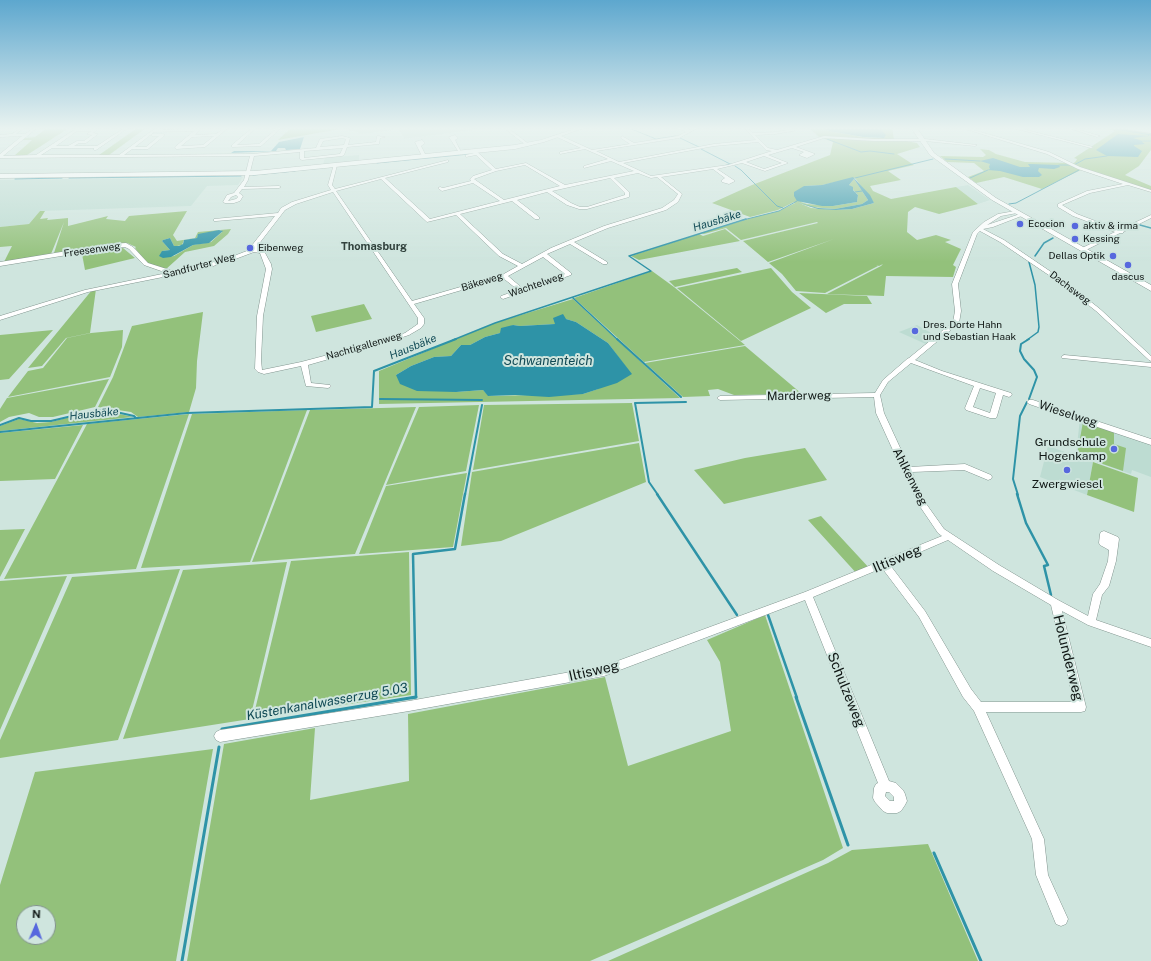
<!DOCTYPE html>
<html>
<head>
<meta charset="utf-8">
<style>
  body { margin:0 }
  #map { position:relative; width:1151px; height:961px; overflow:hidden; background:#cfe5de; font-family:"Public Sans",sans-serif }
  canvas { display:block }
  .north { position:absolute; left:16px; top:905px; width:40px; height:40px; box-sizing:border-box; background:#cfe5de; border:1px solid #82928d; border-radius:50%; rotate:2deg; font-size:11px; font-weight:700; line-height:16px; text-align:center; color:#0f1614 }
  .north::after { content:''; display:block; margin:auto; width:14px; height:18px; background:#5768de; clip-path:polygon(50% 0,100% 100%,50% 72%,0 100%) }
</style>
</head>
<body>
<div id="map">
<canvas width="1151" height="961"></canvas>
<div class="north">N</div>
</div>
<script>
const ctx = document.querySelector('canvas').getContext('2d');
ctx.lineJoin = 'round';
function fill(path, color) { ctx.fillStyle = color; ctx.fill(path, 'evenodd'); }
const shape = rows => new Path2D(rows.map(r => 'M' + r).join(''));
function trace(path, color, width, dash) { ctx.strokeStyle = color; ctx.lineWidth = width; ctx.lineCap = dash ? 'butt' : 'round'; ctx.setLineDash(dash || []); ctx.stroke(path); }
function write(font, color, halo, rows, align = 'center') {
  ctx.font = font + ' "Public Sans",sans-serif'; ctx.lineWidth = 4; ctx.setLineDash([]); ctx.textBaseline = 'middle'; ctx.strokeStyle = halo; ctx.fillStyle = color; for (const [text, x, y, turn = 0] of rows) {
    ctx.save(); ctx.translate(x, y); ctx.rotate((+turn || 0) * Math.PI / 180); ctx.textAlign = isNaN(turn) ? turn : align; if (halo) ctx.strokeText(text, 0, 0); ctx.fillText(text, 0, 0); ctx.restore();
  }
}
fill(shape([
  [352,128,472,128,473,130,404,139,399,129,363,134,349,130],
  [359,155,359,162,323,164,325,158],
  [243,177,238,185,207,186,191,206,40,211,29,224,0,227,0,180],
  [968,185,990,200,978,204,956,187],
  [917,325,938,337,928,345,899,332],
  [1080,418,1151,442,1151,477,1132,470,1131,474,1076,455],
  [1048,446,1093,462,1087,495,1040,477]
]), '#bddcd2');
fill(shape([
  [47,128,69,128,27,155,14,156,32,140,21,140,24,138,35,137],
  [137,128,146,128,109,155,99,155],
  [291,128,346,128,278,140],
  [809,128,823,128,829,131,863,137,876,138,884,138,881,130,876,128,892,128,894,139,884,140,819,137],
  [1103,128,1120,128,1151,133,1151,150,1139,166,1125,175,1151,186,1151,191,1083,169,1042,189,1004,177,976,183,968,177,984,171,974,163,947,162,940,156,983,157,986,155,980,149,989,150,996,154,1025,162,1074,163,1076,161,1077,159,1074,158,1115,131],
  [823,138,907,141,917,143,920,147,897,154,914,165,888,171,901,180,870,186,873,191,891,199,956,187,978,204,939,214,915,207,908,212,907,232,917,240,936,235,951,240,945,242,961,249,953,265,956,267,953,277,886,276,884,296,827,294,881,266,883,264,879,266,876,265,878,266,825,293,796,291,782,274,769,263,834,239,768,262,743,241,818,223,817,222,741,240,726,228,704,234,701,233,755,217,779,211,795,203,794,202,778,210,750,217,712,203,752,185,830,155,833,142],
  [855,178,874,203,852,209,836,210,811,208,797,202,811,207,835,209,862,204,868,200,854,179,849,185,858,195,857,202,833,206,807,204,801,202,804,186,822,185],
  [40,211,45,211,40,219,48,218,47,220,68,218,68,226,108,216,106,219,125,221,129,216,187,211,173,235,177,241,195,238,198,232,231,229,228,234,214,246,185,252,165,270,149,264,142,258,135,248,136,247,127,243,54,253,64,222,51,254,4,262,12,246,0,247,0,227,29,224],
  [221,230,222,232,211,242,193,245,174,256,167,257,162,251,170,250,162,241,163,240,170,238,174,246,177,246,182,245,184,240,197,238,198,235],
  [725,229,740,241,639,260,631,256,699,234,703,236],
  [123,248,135,258,85,270,82,254],
  [737,268,742,272,675,287,669,281],
  [771,268,792,292,811,308,741,341,677,288],
  [652,271,674,287,745,345,644,362,574,298],
  [96,289,90,333,66,338,42,366,28,368,92,290],
  [799,293,867,296,872,304,844,304,826,313],
  [573,299,680,398,379,404,379,371,495,323],
  [566,319,576,322,608,343,628,370,598,389,583,394,489,396,483,390,456,392,396,375,411,366,434,357,451,356,461,345,470,345,485,337,500,333,513,325,520,326,555,324],
  [364,304,372,319,316,332,311,316],
  [203,312,197,361,196,388,189,412,138,417,131,412,98,407,113,377,132,326],
  [53,330,9,379,0,380,0,335],
  [123,330,122,347,110,377,8,397,28,371,43,368,67,338,91,333],
  [745,346,802,394,734,395,718,389,708,390,710,396,683,397,645,363],
  [109,379,95,407,53,417,39,417,29,413,9,417,0,422,0,409,7,398],
  [632,403,639,441,473,470,484,405],
  [479,405,466,471,386,485,419,407],
  [416,407,355,554,252,562,310,410],
  [307,410,250,562,141,568,192,414],
  [106,411,133,417,0,431,0,426,19,419,37,423,51,422,86,413],
  [189,414,136,569,4,579,87,424],
  [1083,422,1114,432,1114,444,1126,448,1123,471,1077,455],
  [83,425,55,479,0,481,0,433],
  [639,443,646,482,501,541,461,546,472,472],
  [805,448,827,480,724,504,694,470,745,458],
  [1093,462,1138,478,1134,512,1087,495],
  [467,473,453,547,359,554,386,486],
  [821,516,871,570,858,575,808,520],
  [25,529,0,577,0,530],
  [409,552,411,695,253,718,291,561],
  [287,562,250,719,123,739,183,570],
  [180,569,118,740,0,758,0,740,72,577],
  [67,576,0,730,0,581],
  [765,615,843,848,823,860,590,961,187,961,224,744,315,728,310,800,409,781,408,714,605,677,628,766,731,731,720,662,707,640],
  [213,749,176,961,0,961,0,885,35,772],
  [24,913,48,913,48,937,24,937],
  [928,844,978,961,608,961,828,863,852,850]
]), '#93c17b');
fill(shape([
  [823,128,876,128,881,130,886,135,884,138,863,137,829,131],
  [1118,134,1148,136,1133,138,1143,141,1142,142,1145,144,1134,145,1134,146,1142,151,1138,157,1107,156,1096,150],
  [304,137,300,149,286,150,285,148,278,148,276,151,231,153,234,151,271,151,279,142],
  [993,158,1020,167,1030,167,1028,164,1031,164,1059,165,1060,167,1054,169,1039,168,1038,171,1042,175,1039,177,1023,177,1000,171,988,170,990,169,989,167,990,164,980,161],
  [853,177,870,195,874,203,852,209,836,210,818,209,796,202,818,208,835,209,862,204,868,200,854,179,849,185,853,187,853,190,858,195,857,202,833,206,822,206,797,201,794,196,794,192,804,186,822,185],
  [219,230,223,231,209,243,193,245,171,257,163,258,159,256,162,251,170,250,162,241,163,240,170,238,174,246,179,246,183,244,184,240,197,238,198,234],
  [563,314,566,319,576,322,608,343,632,374,617,383,583,394,549,397,515,395,488,396,483,390,456,392,417,391,400,384,396,375,411,366,434,357,451,356,461,345,470,345,485,337,500,333,501,328,513,325,520,326,555,324,553,318]
]), '#2e93a7');
trace(shape([
  [629,128,656,139,676,136],
  [1110,128,1151,135],
  [1148,136,1151,133],
  [680,138,699,147],
  [827,139,861,152,870,151,894,154],
  [1143,141,1151,141],
  [701,149,730,164],
  [945,159,980,161],
  [377,163,469,154],
  [1059,165,1070,165,1074,167],
  [1074,165,1085,159,1107,156],
  [723,166,731,164],
  [735,166,741,170,777,206,783,208],
  [301,170,322,168],
  [253,175,295,171],
  [69,178,241,176],
  [855,178,933,159],
  [970,178,988,170],
  [15,179,62,178],
  [855,192,862,191],
  [1009,204,1016,203,1079,170],
  [743,220,779,211,797,201]
]), '#2e93a7', 1);
trace(shape([
  [1140,225,1151,228],
  [1035,256,1044,243,1053,238],
  [573,298,618,340],
  [453,340,495,323,651,271,629,256,746,219],
  [1027,340,1038,332,1039,327,1035,285,1029,262]
]), '#2e93a7', 1.5);
trace(shape([
  [617,339,681,397],
  [1029,339,1021,344,1020,351,1024,359,1034,370,1037,377,1029,399],
  [380,399,482,400],
  [0,425,19,418,31,421,51,421,93,411,107,410,134,416,136,418],
  [0,432,187,413,372,407,374,371,456,339],
  [465,495,482,405],
  [658,495,649,482,635,403,686,402],
  [1018,495,1013,479,1020,416,1027,402]
]), '#2e93a7', 2);
trace(shape([
  [657,494,737,615],
  [1017,494,1026,523,1048,565,1044,566,1051,595],
  [767,612,797,698],
  [412,698,416,697,413,554,455,549,465,494]
]), '#2e93a7', 2.5);
trace(shape([
  [796,697,848,845],
  [222,729,416,697],
  [934,853,981,961],
  [182,961,219,747]
]), '#2e93a7', 3);
const street = shape([
  [20,128,24,128,16,134,25,134,33,128,37,128,3,156,36,155,77,128,96,129,96,131,93,133,98,134,86,143,79,143,74,146,97,146,124,128,128,128,96,150,94,150,94,148,52,148,41,155,119,155,153,130,199,129,199,131,195,135,216,134,224,128,228,128,205,147,176,149,175,147,194,131,154,132,135,147,146,147,159,136,152,136,152,134,163,134,165,135,148,149,132,149,124,155,252,154,316,148,320,139,342,136,350,138,348,145,376,142,377,136,385,137,380,138,379,144,347,147,344,155,342,156,302,160,300,159,300,152,254,156,248,180,244,187,279,186,281,187,279,188,242,189,239,193,243,196,240,201,234,203,225,203,223,202,227,195,234,193,244,180,250,156,0,158,0,154,22,136,0,137,0,135,12,134,20,128],
  [77,131,91,131,87,134,92,135,84,141,77,141,68,146,56,146,77,131],
  [214,136,203,145,181,146,192,137,214,136],
  [342,138,346,139,344,145,320,147,323,141,342,138],
  [343,148,340,154,304,158,304,151,343,148],
  [236,195,238,197,236,199,228,201,231,197,236,195],
  [252,128,256,128,237,145,259,144,277,128,281,128,261,146,232,147,232,145,252,128],
  [504,128,508,128,530,145,527,146,504,128],
  [677,128,682,128,688,130,694,128,698,128,679,138,596,151,619,162,714,144,756,140,744,128,748,128,753,133,775,132,787,130,786,129,788,128,794,129,794,131,775,134,755,135,768,148,777,150,824,136,874,139,925,139,977,145,975,146,925,141,874,141,824,138,796,147,815,154,807,158,799,155,804,152,792,148,768,155,788,163,765,171,742,163,717,169,735,181,729,184,722,182,722,180,725,178,713,169,661,177,682,194,678,202,666,210,608,228,574,242,607,262,607,264,603,264,570,244,547,254,571,273,571,275,503,299,500,297,501,296,518,290,503,278,414,304,424,318,424,324,421,328,409,335,385,343,308,365,311,383,330,385,331,386,330,387,328,388,306,386,301,366,264,374,258,372,255,369,257,316,266,269,260,253,254,252,230,261,203,269,88,292,0,320,0,316,85,290,167,273,144,265,129,249,125,247,110,248,0,266,0,262,110,244,126,243,133,247,148,263,173,271,226,259,252,249,253,244,275,216,216,221,214,221,214,219,278,213,281,208,292,202,331,190,328,185,334,164,337,165,332,185,335,189,448,160,448,162,385,178,430,219,500,201,473,183,442,191,438,188,440,187,443,188,471,181,470,179,473,176,492,170,476,155,466,157,466,155,474,153,473,150,475,150,496,169,526,163,565,185,634,171,611,161,584,168,584,166,608,159,585,149,560,154,560,152,581,148,557,137,557,135,559,135,592,150,630,144,621,138,622,136,634,143,678,136,686,132,677,128],
  [758,142,766,150,772,151,728,165,651,176,623,163,714,146,758,142],
  [764,156,782,163,764,169,746,162,764,156],
  [525,165,560,186,504,200,474,179,496,171,525,165],
  [638,173,651,178,657,177,678,194,674,200,662,208,604,226,551,248,522,264,503,254,460,214,512,201,535,219,539,219,539,217,517,200,547,192,567,205,579,209,587,209,629,197,629,192,614,178,638,173],
  [610,178,625,193,625,195,587,207,580,207,571,203,552,191,610,178],
  [381,179,427,222,456,215,499,256,518,266,502,275,412,301,336,191,381,179],
  [333,192,418,318,418,324,405,333,381,341,301,362,262,370,261,360,263,316,272,269,271,264,264,251,257,249,258,245,285,210,296,204,333,192],
  [543,257,565,274,522,288,508,276,543,257],
  [962,128,967,128,1049,152,1080,167,1151,190,1151,192,1128,185,1090,193,1062,205,1077,214,1119,230,1151,215,1151,218,1123,232,1123,233,1120,233,1086,250,1082,250,1082,248,1115,232,1073,216,1058,207,1058,204,1087,191,1123,184,1078,169,1047,154,962,128],
  [1013,128,1019,128,1093,147,1091,148,1013,128],
  [1068,128,1073,128,1100,136,1097,137,1068,128],
  [455,135,458,138,455,140,462,154,460,154,449,137,455,135],
  [422,140,425,143,421,146,426,156,424,157,422,156,415,142,422,140],
  [1015,211,1017,212,1017,213,1001,216,987,225,1020,214,1024,215,993,227,983,229,1004,240,1063,280,1100,309,1151,356,1151,361,1149,360,1096,311,1059,282,1000,242,980,231,977,234,958,284,961,311,959,323,915,360,942,371,1011,393,1012,395,1009,397,1003,395,997,416,996,418,990,418,966,410,965,408,974,386,911,363,888,382,880,395,884,413,909,467,965,464,991,475,992,477,991,479,988,480,964,470,912,472,927,505,944,529,999,565,1058,600,1088,616,1093,594,1100,584,1108,561,1109,550,1100,545,1099,543,1100,534,1101,532,1104,531,1118,537,1119,539,1116,561,1109,586,1102,595,1096,620,1151,639,1151,647,1088,625,1062,611,1086,707,1085,711,1081,712,986,712,1044,839,1048,875,1068,919,1066,924,1061,926,1056,924,1036,875,1032,839,974,711,963,697,919,617,882,568,813,597,889,781,896,783,903,790,905,794,907,801,905,805,901,811,897,813,887,813,883,811,875,802,873,798,874,788,876,784,878,783,805,600,604,676,409,711,220,742,216,740,214,736,216,732,220,730,409,701,604,666,805,592,942,536,938,533,921,508,902,470,876,413,874,397,720,400,717,398,720,396,875,393,883,380,906,360,907,359,909,358,953,322,955,311,952,284,973,232,984,222,998,214,1015,211],
  [980,388,996,393,990,413,973,407,980,388],
  [948,540,993,571,1051,605,1074,702,981,702,971,689,925,611,890,565,948,540],
  [886,792,889,792,894,797,894,801,890,801,885,796,886,792],
  [1064,355,1151,363,1151,367,1062,358,1061,357,1064,355],
  [1029,400,1033,400,1151,439,1151,445,1029,404,1027,402,1029,400]
]);
const secondary = shape([
  [577,128,584,128,544,142,515,149,255,175,0,178,0,174,255,171,515,145,541,140,577,128]
]);
const primary = shape([
  [911,128,917,128,934,153,996,198,1151,285,1151,291,992,200,930,155,911,128]
]);
const highway = shape([
  [1126,128,1151,129,1151,133,1129,130,1126,128]
]);
trace(street, '#82958f', 1);
trace(secondary, '#82958f', 1);
trace(primary, '#82958f', 1);
trace(highway, '#82958f', 1);
fill(street, '#fff');
fill(secondary, '#fff');
fill(primary, '#fff');
fill(highway, '#fff');
const sky = ctx.createLinearGradient(0, 0, 0, 262);
sky.addColorStop(0, '#5da7ce');
sky.addColorStop(0.49, '#e9f3f0');
sky.addColorStop(1, '#e9f3f000');
ctx.fillStyle = sky;
ctx.fillRect(0, 0, 1151, 262);
for (const [x, y, r, color] of [
  [1020,224,4,"#5768de"],
  [1075,226,4,"#5768de"],
  [1075,239,4,"#5768de"],
  [250,248,4,"#5768de"],
  [1113,256,4,"#5768de"],
  [1128,265,4,"#5768de"],
  [915,331,4,"#5768de"],
  [1114,449,4,"#5768de"],
  [1067,470,4,"#5768de"]
]) { const dot = new Path2D(); dot.arc(x, y, r, 0, 2 * Math.PI); ctx.fillStyle = color; ctx.fill(dot); trace(dot, '#cfe5de', 1.5); }
write('10px', '#0f1614', '#cfe5de', [
  ["Ecocion",1028,224],
  ["aktiv & irma",1083,226],
  ["Kessing",1083,239],
  ["Eibenweg",258,248],
  ["Dellas Optik",1105,256,"right"],
  ["dascus",1128,277,"center"],
  ["Dres. Dorte Hahn",923,325],
  ["und Sebastian Haak",923,337]
], 'left');
write('10px', '#0f1614', '#cfe5de', [
  ["Freesenweg",92,250,-8],
  ["Sandfurter Weg",199,266,-15],
  ["Bäkeweg",482,282,-17],
  ["Wachtelweg",536,285,-19],
  ["Dachsweg",1070,288,37],
  ["Nachtigallenweg",364,346,-16]
]);
write('italic 11px', '#114a55', '#cfe5de', [
  ["Hausbäke",717,221,-17],
  ["Hausbäke",413,347,-22],
  ["Hausbäke",94,414,-6]
]);
write('bold 11px', '#31423d', '#cfe5de', [
  ["Thomasburg",374,247]
]);
write('12px', '#0f1614', '#cfe5de', [
  ["Marderweg",799,396,-1],
  ["Wieselweg",1068,414,18],
  ["Ahlkenweg",910,477,63]
]);
write('12px', '#0f1614', '#cfe5de', [
  ["Grundschule",1106,442],
  ["Hogenkamp",1106,456],
  ["Zwergwiesel",1067,484,"center"]
], 'right');
write('italic 13px', '#114a55', '#cfe5de', [
  ["Schwanenteich",548,361],
  ["Küstenkanalwasserzug 5.03",327,702,-10]
]);
write('14px', '#0f1614', '#cfe5de', [
  ["Iltisweg",897,559,-23],
  ["Holunderweg",1068,658,76],
  ["Iltisweg",594,671,-13],
  ["Schulzeweg",846,690,68]
]);
</script>
</body>
</html>
